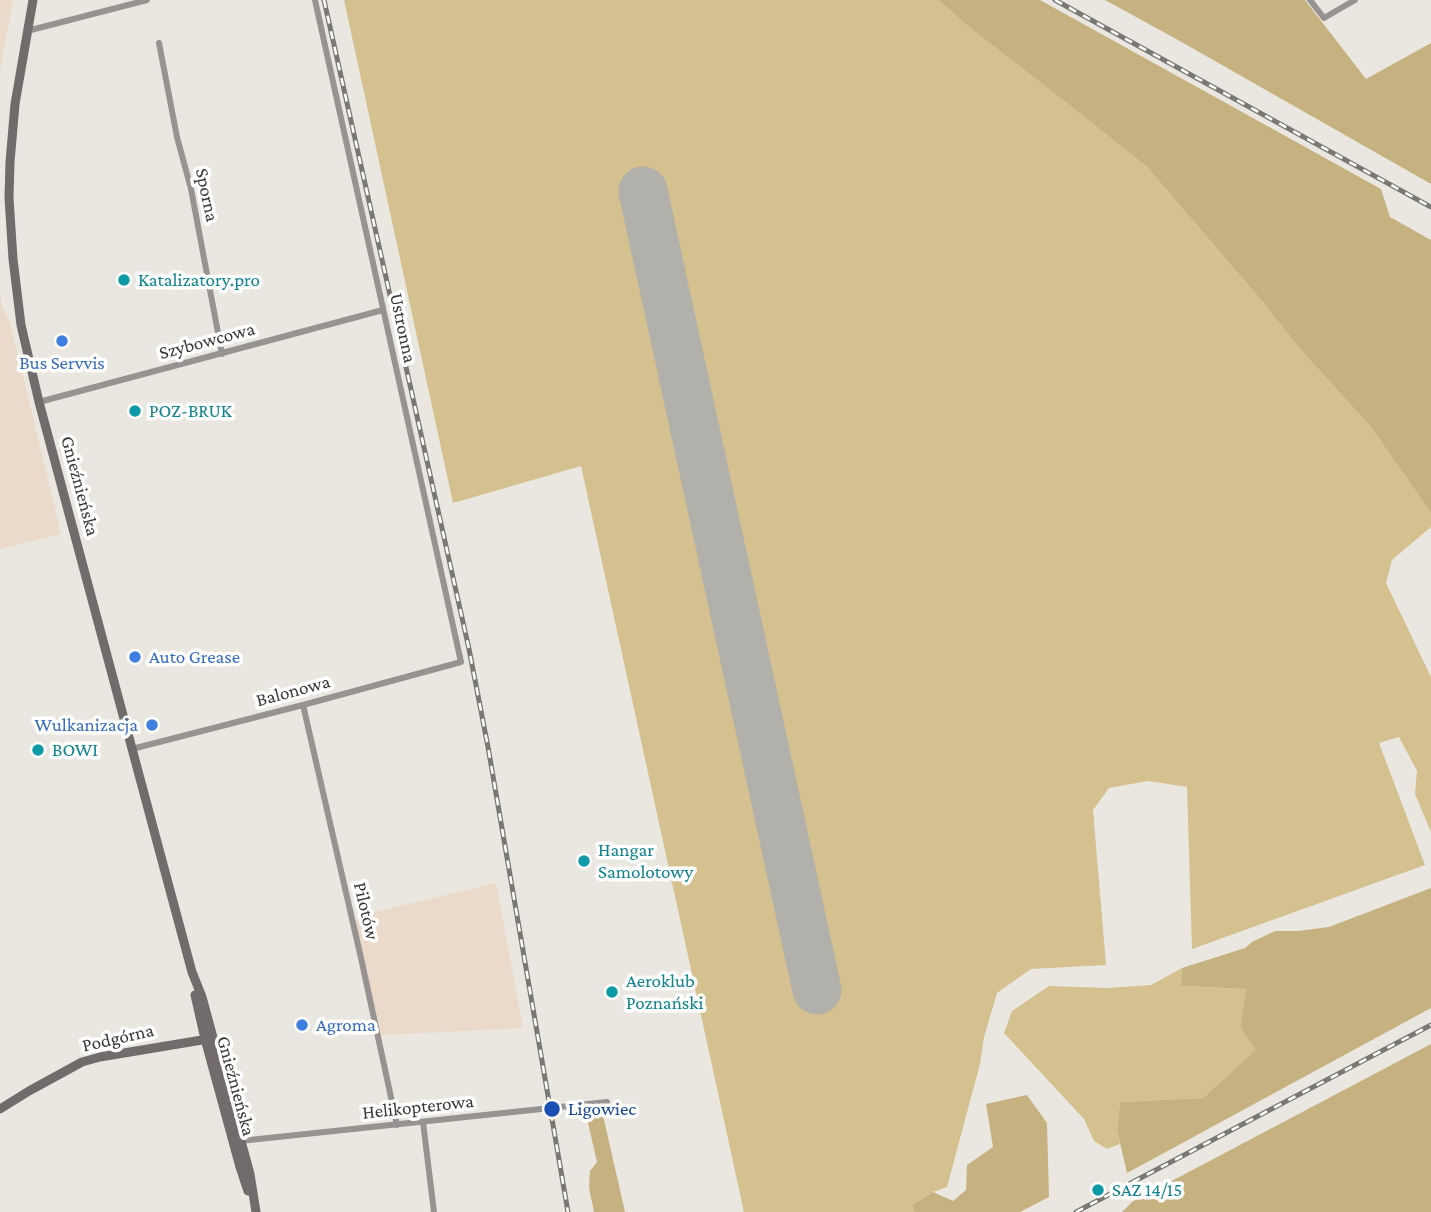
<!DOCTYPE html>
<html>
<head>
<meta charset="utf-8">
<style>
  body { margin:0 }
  canvas { display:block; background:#eae7e0 }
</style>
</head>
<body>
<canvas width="1431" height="1212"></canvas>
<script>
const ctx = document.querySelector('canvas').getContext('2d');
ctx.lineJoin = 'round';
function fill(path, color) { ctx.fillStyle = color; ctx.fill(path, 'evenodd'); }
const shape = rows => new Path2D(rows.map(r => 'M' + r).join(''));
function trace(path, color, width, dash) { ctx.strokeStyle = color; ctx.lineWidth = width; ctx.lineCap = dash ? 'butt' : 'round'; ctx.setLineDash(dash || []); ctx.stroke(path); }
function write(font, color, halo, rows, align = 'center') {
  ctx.font = font + ' "Crimson Pro",serif'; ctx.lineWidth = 7; ctx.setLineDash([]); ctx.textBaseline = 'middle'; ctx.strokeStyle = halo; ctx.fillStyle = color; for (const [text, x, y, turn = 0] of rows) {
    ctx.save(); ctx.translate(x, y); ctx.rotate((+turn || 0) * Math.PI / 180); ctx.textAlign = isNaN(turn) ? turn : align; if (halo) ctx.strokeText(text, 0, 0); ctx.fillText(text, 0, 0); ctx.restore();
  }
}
fill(shape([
  [0,0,13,0,1,65,0,78],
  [0,291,2,306,10,322,61,534,0,549],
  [496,883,523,1028,381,1035,355,923,362,915]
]), '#ebdac9');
fill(shape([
  [344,0,940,0,1147,167,1262,301,1300,349,1371,427,1431,513,1431,527,1392,560,1386,583,1431,677,1431,832,1415,794,1417,771,1399,737,1379,743,1425,865,1192,949,1187,787,1148,781,1109,788,1093,810,1106,965,1031,969,997,993,984,1037,980,1064,947,1187,933,1192,912,1205,915,1212,744,1212,581,466,453,503],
  [1182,968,1181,986,1246,989,1240,1027,1257,1050,1203,1098,1120,1102,1117,1130,1120,1144,1107,1149,1094,1141,1084,1119,1004,1033,1012,1011,1049,986,1107,988,1151,985]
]), '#d4c18f');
fill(shape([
  [939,0,1040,0,1381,189,1390,217,1431,240,1431,513,1371,427,1300,349,1262,301,1147,167,1071,106,971,28],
  [1105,0,1305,0,1366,79,1431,43,1431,184,1178,40],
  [1431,888,1431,1008,1127,1173,1117,1130,1120,1102,1203,1098,1256,1050,1240,1027,1246,989,1181,986,1182,968,1245,948,1252,942,1275,931,1298,931,1329,927],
  [1431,1044,1431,1212,1122,1212,1132,1202],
  [1027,1095,1047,1123,1049,1197,1020,1212,915,1212,912,1205,933,1192,953,1201,966,1190,967,1165,993,1147,986,1104],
  [585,1110,602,1111,625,1212,594,1212,589,1188,590,1171,597,1162]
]), '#c6b280');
trace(shape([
  [643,191,817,990]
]), '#b2b0aa', 49);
trace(shape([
  [1310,0,1324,18,1355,0],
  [27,31,147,0],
  [159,43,177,137,191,189,222,354],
  [39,402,383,310],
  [303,705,361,958,397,1125],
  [132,749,303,705,461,662,315,0],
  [423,1122,434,1212],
  [240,1141,607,1102]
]), '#979393', 6);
trace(shape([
  [33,0,15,104,10,162,9,198,13,259,21,325,39,402,171,894,192,972,202,997,241,1141,250,1174,256,1212],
  [195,995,205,1039,240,1167,248,1191],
  [0,1109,29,1091,82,1062,100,1057,208,1039]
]), '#716b6b', 9);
const rail = shape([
  [324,0,469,649,488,747,568,1212],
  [1055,0,1431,207],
  [1076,1212,1431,1025]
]);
trace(rail, '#7a7874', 5);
trace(rail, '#fff', 2.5, [8]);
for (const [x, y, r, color] of [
  [124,280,7,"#0f9aa8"],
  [62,341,7,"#3f7fe0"],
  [135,411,7,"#0f9aa8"],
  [135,657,7,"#3f7fe0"],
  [152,725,7,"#3f7fe0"],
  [38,750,7,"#0f9aa8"],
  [584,861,7,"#0f9aa8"],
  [612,992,7,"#0f9aa8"],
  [302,1025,7,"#3f7fe0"],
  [552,1109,9,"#1a4fb4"],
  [1098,1190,7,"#0f9aa8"]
]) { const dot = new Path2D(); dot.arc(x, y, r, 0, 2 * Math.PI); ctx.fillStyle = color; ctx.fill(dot); trace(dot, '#fff', 2.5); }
write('19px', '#393735', '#fff', [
  ["Sporna",207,195,78],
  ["Ustronna",403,328,78],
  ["Szybowcowa",207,341,-15],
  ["Gnieźnieńska",80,486,75],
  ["Balonowa",293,691,-15],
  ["Pilotów",366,911,77],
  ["Podgórna",118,1038,-13],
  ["Gnieźnieńska",236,1086,75],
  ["Helikopterowa",418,1107,-6]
]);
write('19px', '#0d838f', '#fff', [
  ["Katalizatory.pro",138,280],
  ["POZ-BRUK",149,411],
  ["BOWI",52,750],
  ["Hangar",598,850],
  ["Samolotowy",598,872],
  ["Aeroklub",626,981],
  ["Poznański",626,1003],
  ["SAZ 14/15",1112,1190]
], 'left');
write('19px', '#366cbe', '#fff', [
  ["Bus Servvis",62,363,"center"],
  ["Auto Grease",149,657],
  ["Wulkanizacja",138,725,"right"],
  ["Agroma",316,1025]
], 'left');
write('19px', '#164399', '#fff', [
  ["Ligowiec",568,1109]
], 'left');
</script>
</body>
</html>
